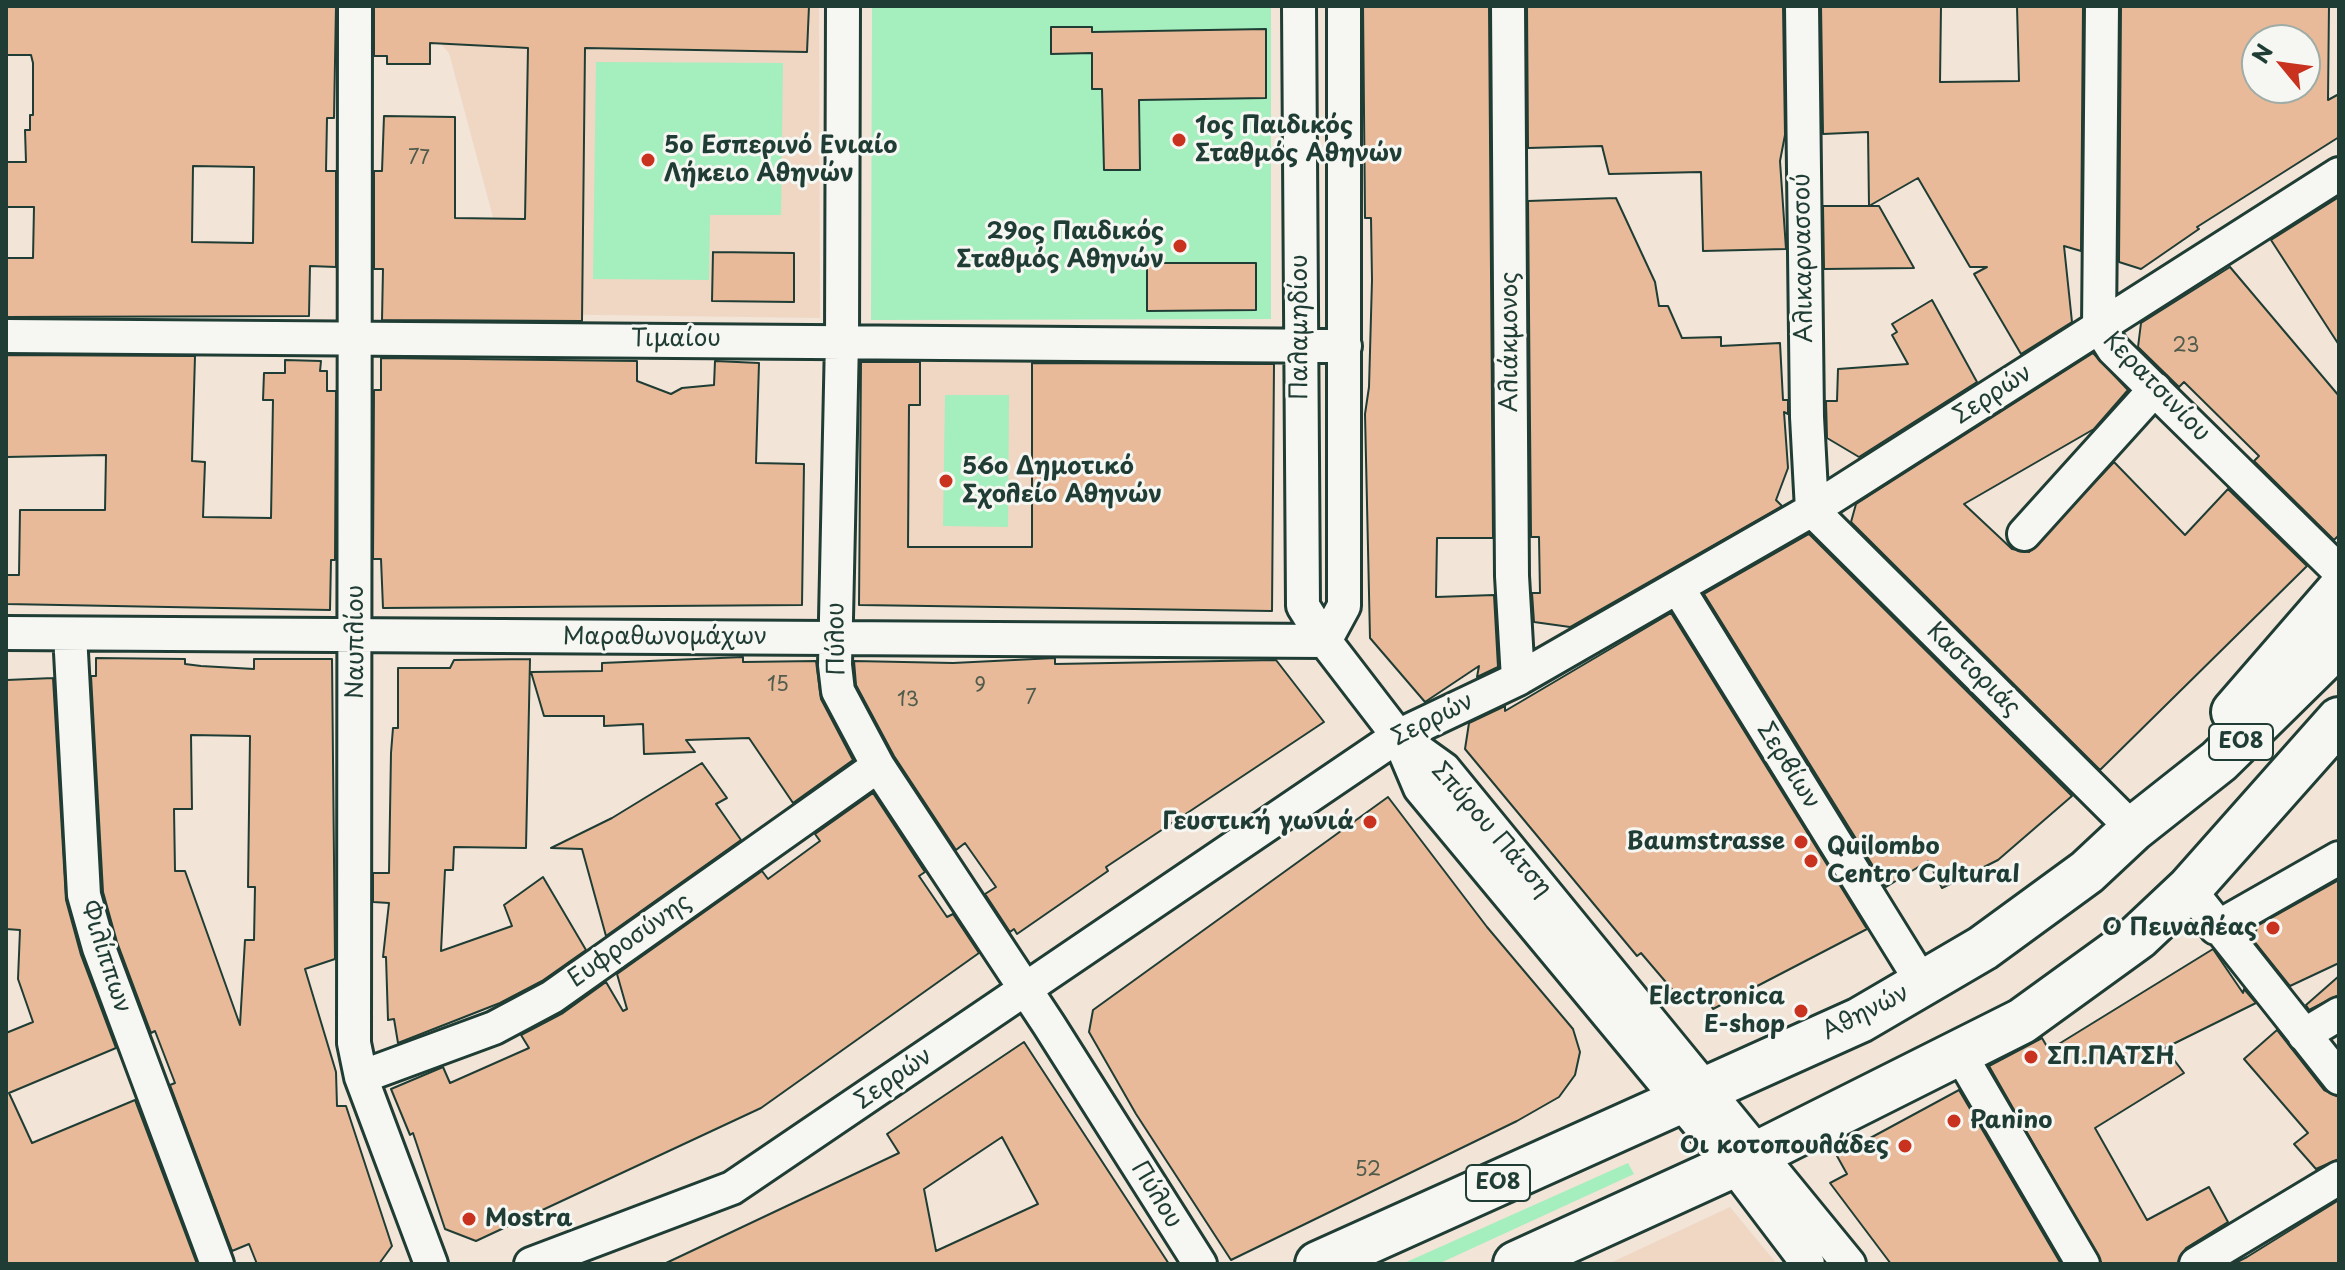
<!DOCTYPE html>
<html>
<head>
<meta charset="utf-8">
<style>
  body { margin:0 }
  #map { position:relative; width:2345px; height:1270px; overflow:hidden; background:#f2e4d7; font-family:"Playpen Sans",sans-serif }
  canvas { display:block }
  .frame { position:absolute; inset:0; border:8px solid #1f3d34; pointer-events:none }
  .north { position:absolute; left:2241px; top:24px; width:80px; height:80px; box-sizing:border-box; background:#f6f6f2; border:2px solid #a0aca6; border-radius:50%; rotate:299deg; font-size:22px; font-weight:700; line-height:32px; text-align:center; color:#1f3d34 }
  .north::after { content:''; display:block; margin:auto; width:28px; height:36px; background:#c8321e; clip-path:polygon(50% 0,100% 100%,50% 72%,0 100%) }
</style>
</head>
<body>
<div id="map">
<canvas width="2345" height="1270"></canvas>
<div class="frame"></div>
<div class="north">N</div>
</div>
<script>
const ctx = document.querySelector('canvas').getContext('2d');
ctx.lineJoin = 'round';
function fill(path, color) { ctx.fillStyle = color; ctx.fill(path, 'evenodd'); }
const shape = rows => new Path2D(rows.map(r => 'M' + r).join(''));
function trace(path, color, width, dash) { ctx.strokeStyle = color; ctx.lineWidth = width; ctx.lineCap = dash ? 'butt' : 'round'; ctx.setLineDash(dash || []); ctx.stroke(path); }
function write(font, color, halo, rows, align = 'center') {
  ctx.font = font + ' "Playpen Sans",sans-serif'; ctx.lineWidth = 6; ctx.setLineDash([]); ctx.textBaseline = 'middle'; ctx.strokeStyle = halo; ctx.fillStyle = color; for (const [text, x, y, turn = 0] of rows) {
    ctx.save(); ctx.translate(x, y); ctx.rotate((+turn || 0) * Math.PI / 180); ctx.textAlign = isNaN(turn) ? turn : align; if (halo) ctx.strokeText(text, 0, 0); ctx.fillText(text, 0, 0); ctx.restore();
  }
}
fill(shape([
  [443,6,819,6,820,318,524,314,506,266,449,53,441,44],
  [860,362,1032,362,1031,605,859,605],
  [1730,1207,1777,1264,1608,1264]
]), '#efd7c4');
fill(shape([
  [872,6,1271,6,1271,319,871,320],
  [596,62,783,63,781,215,710,215,709,280,593,279],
  [945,395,1009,395,1008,527,943,526],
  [1628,1163,1634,1174,1438,1264,1402,1264]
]), '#a5eebd');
const building = shape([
  [6,6,336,6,334,118,327,118,326,171,336,171,336,267,310,266,309,316,6,317,6,258,33,258,34,207,6,207,6,162,26,162,25,130,30,130,30,115,33,115,33,63,31,55,6,55,6,6],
  [193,166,254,167,253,243,192,242,193,166],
  [374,6,809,6,807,52,585,48,582,321,382,320,383,269,374,269,374,171,382,171,384,116,455,117,455,218,525,219,528,48,430,43,430,64,387,64,387,56,374,56,374,6],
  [1363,6,1489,6,1493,538,1437,538,1436,597,1494,595,1498,667,1477,677,1479,666,1425,702,1370,638,1365,414,1369,387,1372,280,1371,218,1365,218,1363,6],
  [1527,6,1783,6,1785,135,1780,161,1786,249,1703,251,1701,172,1609,174,1602,146,1528,148,1527,6],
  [1821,6,1941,6,1940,82,2019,81,2017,6,2083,6,2081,251,2064,246,2072,322,2021,354,1974,274,1987,267,1970,267,1918,178,1869,206,1879,206,1914,268,1824,269,1823,206,1869,206,1868,132,1823,134,1821,6],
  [2121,6,2329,6,2328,100,2339,94,2339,137,2197,227,2199,229,2141,269,2119,262,2121,6],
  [2257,40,2305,40,2305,88,2257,88,2257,40],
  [1051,27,1092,27,1092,32,1266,29,1266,98,1139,100,1140,170,1104,170,1102,89,1092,89,1092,53,1051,54,1051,27],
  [2339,197,2339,345,2271,240,2339,197],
  [1616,198,1655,282,1659,306,1668,306,1682,338,1721,337,1721,346,1780,343,1783,400,1788,400,1788,414,1784,412,1788,468,1776,500,1782,506,1570,627,1534,622,1532,593,1540,593,1539,537,1531,537,1528,201,1616,198],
  [713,252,794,253,794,302,712,301,713,252],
  [1147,263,1256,263,1256,310,1147,311,1147,263],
  [2230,267,2339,396,2339,535,2334,540,2254,461,2259,456,2184,382,2179,387,2138,347,2141,323,2230,267],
  [1932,300,1977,382,1859,457,1827,438,1826,401,1837,401,1838,369,1908,364,1892,335,1897,332,1892,324,1932,300],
  [2093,353,2128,390,2094,429,1964,504,2012,549,2029,552,2114,462,2185,535,2228,489,2307,566,2100,770,1851,522,1856,504,2093,353],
  [6,355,195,356,192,461,205,462,203,517,271,518,273,400,263,400,264,373,285,373,285,360,321,361,320,371,327,371,327,391,336,391,335,560,331,560,330,610,6,604,6,575,19,575,20,510,105,510,106,455,6,457,6,355],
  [381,358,637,361,637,381,671,394,682,388,714,385,715,361,759,363,756,463,804,464,802,605,383,608,381,559,373,559,374,390,381,390,381,358],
  [861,362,920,362,920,405,909,405,908,547,1032,547,1032,363,1274,364,1272,611,859,605,861,362],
  [1809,534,2072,796,1998,860,1942,888,1928,861,1886,887,1704,594,1809,534],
  [1671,613,1867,929,1713,1009,1701,991,1682,1001,1641,953,1637,956,1465,749,1469,723,1505,706,1505,711,1671,613],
  [743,657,743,662,816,661,821,699,853,760,793,803,749,738,686,740,695,752,644,754,643,724,604,726,604,716,544,716,531,672,602,671,602,663,743,657],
  [96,658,185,659,185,664,201,666,254,669,254,659,332,659,335,959,305,969,336,1072,337,1106,346,1106,392,1246,379,1264,257,1264,249,1244,232,1251,170,1085,175,1083,155,1031,151,1033,117,942,103,892,91,676,96,676,96,658],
  [191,735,250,736,248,887,255,887,254,940,245,940,240,1025,185,871,175,871,174,809,192,809,191,735],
  [1055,658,1055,664,1276,660,1324,722,1106,867,1108,871,1017,934,1014,929,1010,932,985,894,996,887,965,843,956,850,894,756,856,685,854,661,953,663,1055,658],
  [530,659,526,848,454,847,453,870,445,870,441,951,512,926,504,905,543,877,586,950,542,981,500,1003,398,1043,394,1019,388,1020,386,957,383,957,389,903,373,902,373,873,389,873,391,753,393,728,398,728,398,668,450,668,454,660,530,659],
  [53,678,66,900,81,955,116,1048,9,1093,32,1143,135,1100,197,1264,6,1264,6,1033,33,1022,18,979,20,930,6,929,7,680,53,678],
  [702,763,727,798,716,804,741,840,606,936,582,849,551,848,612,818,702,763],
  [873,793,925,872,919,876,947,917,953,914,979,953,761,1108,476,1241,445,1229,413,1133,410,1135,391,1089,443,1067,450,1083,529,1048,521,1035,563,1013,606,982,623,1011,627,1009,617,974,762,871,768,879,820,841,815,834,873,793],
  [1388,797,1487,927,1573,1029,1580,1052,1575,1075,1559,1097,1517,1121,1231,1260,1136,1114,1089,1032,1093,1010,1388,797],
  [2339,880,2339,963,2290,986,2254,941,2257,926,2339,880],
  [2213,949,2243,993,2244,989,2256,1003,2165,1048,2184,1073,2095,1128,2147,1220,2209,1187,2228,1222,2186,1248,2177,1264,2102,1264,1989,1066,2042,1038,2049,1050,2213,949],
  [2339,976,2339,995,2309,1010,2306,1005,2339,976],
  [2277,1030,2324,1090,2339,1097,2339,1159,2316,1169,2294,1144,2308,1133,2244,1059,2277,1030],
  [1024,1042,1169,1264,664,1264,899,1153,887,1134,1024,1042],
  [1002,1137,1038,1204,936,1251,924,1189,1002,1137],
  [1959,1090,2061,1264,1891,1264,1830,1183,1847,1174,1837,1156,1959,1090],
  [2339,1200,2339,1264,2233,1264,2247,1257,2339,1200]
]);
fill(building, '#e8ba99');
trace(building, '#1f3d34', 2);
const minor = shape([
  [355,6,354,1043,361,1077,431,1264],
  [843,6,842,340,835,665,838,691,878,766,1049,1025,1200,1264],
  [1299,6,1303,606,1325,641,1398,736,1420,788,1733,1165,1808,1264],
  [1508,6,1512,576,1518,679],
  [1802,6,1807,417,1812,510,2133,829],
  [2102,6,2099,327,2113,349,2339,571],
  [6,336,1345,346],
  [2024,534,2155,389],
  [1678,588,1923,984],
  [6,633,1325,641],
  [70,634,84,895,99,948,217,1264],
  [1325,641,1344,606,1344,6],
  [1398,736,1444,769,1849,1264],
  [2189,889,2339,1078],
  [2216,928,2339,858],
  [2304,1035,2339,1014],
  [1960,1054,2083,1264],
  [361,1077,494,1028,552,997,878,766],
  [531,1264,732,1188,1398,736,1518,679,1812,510,2339,174],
  [2196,1264,2339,1178]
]);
const highway = shape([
  [2234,712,2339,591],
  [1318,1264,1860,1020,1983,948,2087,872,2133,829,2219,761,2339,643],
  [1516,1264,1757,1154,2022,1021,2138,937,2189,889,2339,720]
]);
trace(minor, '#1f3d34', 38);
trace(highway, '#1f3d34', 50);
trace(minor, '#f6f6f2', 32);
trace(highway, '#f6f6f2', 44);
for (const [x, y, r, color] of [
  [1179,140,8,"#c8321e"],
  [648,160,8,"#c8321e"],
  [1180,246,8,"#c8321e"],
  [946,481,8,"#c8321e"],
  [1370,822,8,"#c8321e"],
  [1801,842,8,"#c8321e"],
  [1811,861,8,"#c8321e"],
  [2273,928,8,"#c8321e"],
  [1801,1011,8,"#c8321e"],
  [2031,1057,8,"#c8321e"],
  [1954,1121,8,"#c8321e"],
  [1905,1146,8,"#c8321e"],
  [469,1219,8,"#c8321e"]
]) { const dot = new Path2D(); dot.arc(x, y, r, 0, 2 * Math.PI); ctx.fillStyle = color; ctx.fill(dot); trace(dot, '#f6f6f2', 3); }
write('20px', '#515c4d', null, [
  ["77",419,158],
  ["23",2186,346],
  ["15",778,685],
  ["9",980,686],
  ["7",1031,698],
  ["13",908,700],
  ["52",1368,1170]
]);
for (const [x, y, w] of [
  [2241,742,64],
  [1498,1183,64]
]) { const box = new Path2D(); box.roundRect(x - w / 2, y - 18, w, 36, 6); ctx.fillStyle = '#f6f6f2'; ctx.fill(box); trace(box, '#1f3d34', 2); }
write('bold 22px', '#1f3d34', null, [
  ["ΕΟ8",2241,742],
  ["ΕΟ8",1498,1183]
]);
write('bold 24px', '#1f3d34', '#f6f6f2', [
  ["1ος Παιδικός",1195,126],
  ["Σταθμός Αθηνών",1195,154],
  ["5ο Εσπερινό Ενιαίο",664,146],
  ["Λήκειο Αθηνών",664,174],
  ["29ος Παιδικός",1164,232,"right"],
  ["Σταθμός Αθηνών",1164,260,"right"],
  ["56ο Δημοτικό",962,467],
  ["Σχολείο Αθηνών",962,495],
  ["Γευστική γωνιά",1354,822,"right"],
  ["Baumstrasse",1785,842,"right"],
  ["Quilombo",1827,847],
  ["Centro Cultural",1827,875],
  ["Ο Πειναλέας",2257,928,"right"],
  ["Electronica",1785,997,"right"],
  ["E-shop",1785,1025,"right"],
  ["ΣΠ.ΠΑΤΣΗ",2047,1057],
  ["Panino",1970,1121],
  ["Οι κοτοπουλάδες",1889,1146,"right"],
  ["Mostra",485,1219]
], 'left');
write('24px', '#1f3d34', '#f6f6f2', [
  ["Αλικαρνασσού",1804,258,-91],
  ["Παλαμηδίου",1300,327,-90],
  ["Τιμαίου",676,339],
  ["Αλιάκμονος",1510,342,-90],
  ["Κερατσινίου",2156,387,46],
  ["Σερρών",1993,395,-33],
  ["Μαραθωνομάχων",665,637],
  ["Πύλου",837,639,-91],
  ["Ναυπλίου",356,642,-90],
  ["Καστοριάς",1973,670,45],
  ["Σερρών",1433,720,-27],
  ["Σερβίων",1788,766,58],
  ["Σπύρου Πάτση",1491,830,49],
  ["Ευφροσύνης",630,941,-35],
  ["Φιλίππων",105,957,72],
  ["Αθηνών",1866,1013,-27],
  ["Σερρών",894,1079,-35],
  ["Πύλου",1156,1195,58]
]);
</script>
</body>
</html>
